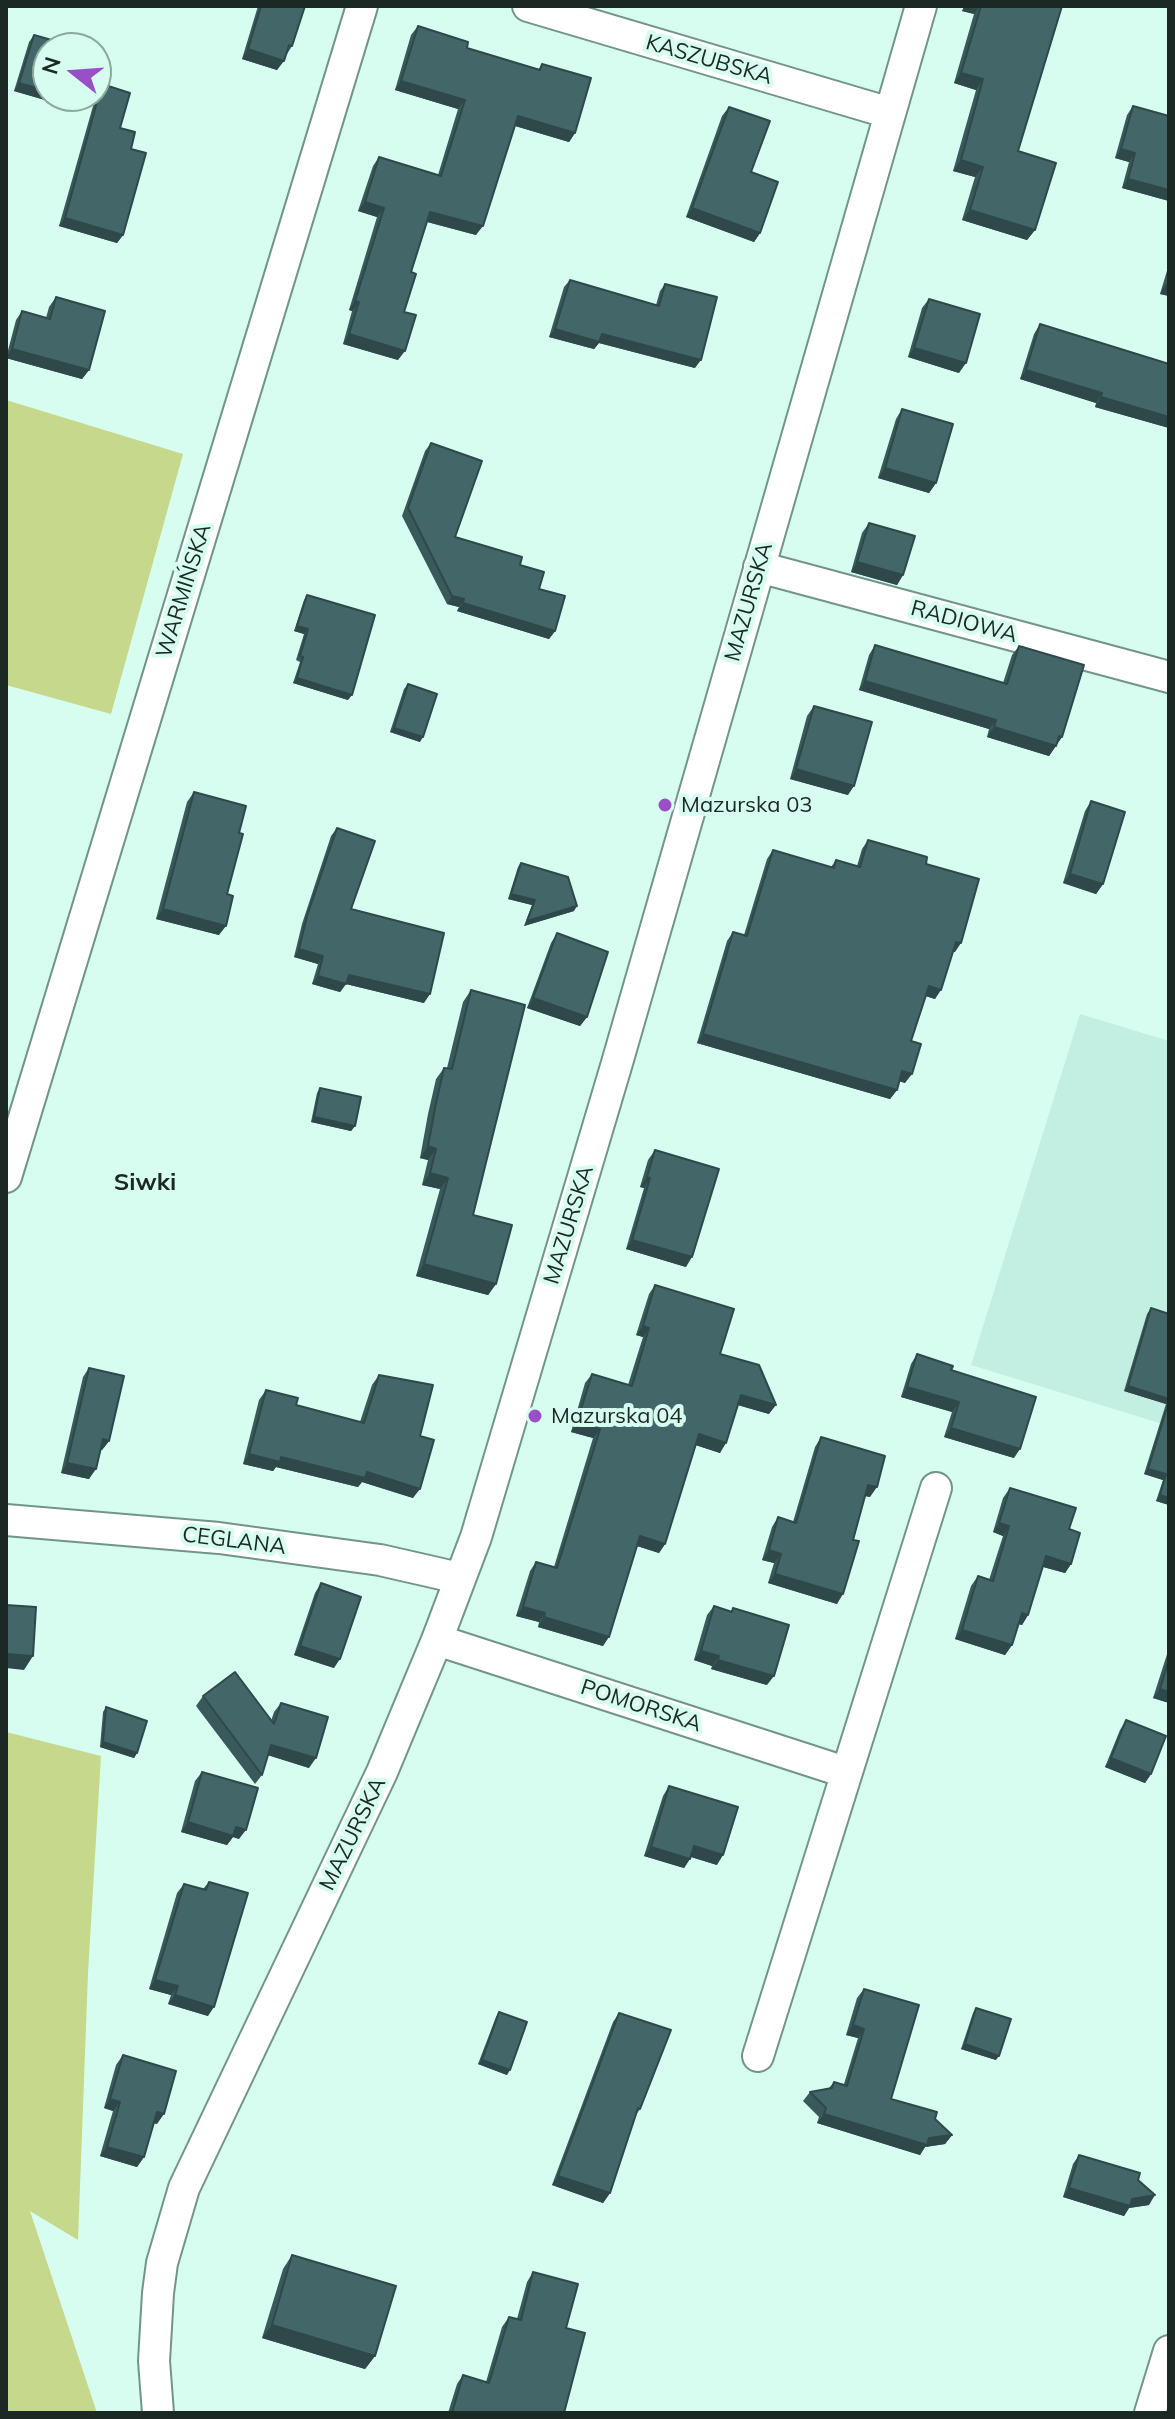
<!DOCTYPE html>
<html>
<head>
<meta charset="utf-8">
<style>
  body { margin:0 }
  #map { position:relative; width:1175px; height:2419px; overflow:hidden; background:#d7fdf1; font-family:Mulish,sans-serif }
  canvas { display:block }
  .frame { position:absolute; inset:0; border:8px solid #1b2824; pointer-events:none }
  .north { position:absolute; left:32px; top:32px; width:80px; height:80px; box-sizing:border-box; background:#d7fdf1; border:2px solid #8ca89f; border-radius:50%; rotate:287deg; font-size:22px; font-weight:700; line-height:32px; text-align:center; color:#1b2824 }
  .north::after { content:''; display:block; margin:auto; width:28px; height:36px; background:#9851c4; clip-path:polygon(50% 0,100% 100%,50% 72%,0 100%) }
</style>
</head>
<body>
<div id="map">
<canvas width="1175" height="2419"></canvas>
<div class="frame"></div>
<div class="north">N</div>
</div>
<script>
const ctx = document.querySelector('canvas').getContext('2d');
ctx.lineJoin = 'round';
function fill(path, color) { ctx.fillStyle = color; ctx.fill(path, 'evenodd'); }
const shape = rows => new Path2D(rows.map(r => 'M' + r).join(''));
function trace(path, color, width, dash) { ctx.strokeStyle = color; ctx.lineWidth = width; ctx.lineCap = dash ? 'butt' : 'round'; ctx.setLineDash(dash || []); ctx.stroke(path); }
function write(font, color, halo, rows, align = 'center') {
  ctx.font = font + ' Mulish,sans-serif'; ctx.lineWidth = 8; ctx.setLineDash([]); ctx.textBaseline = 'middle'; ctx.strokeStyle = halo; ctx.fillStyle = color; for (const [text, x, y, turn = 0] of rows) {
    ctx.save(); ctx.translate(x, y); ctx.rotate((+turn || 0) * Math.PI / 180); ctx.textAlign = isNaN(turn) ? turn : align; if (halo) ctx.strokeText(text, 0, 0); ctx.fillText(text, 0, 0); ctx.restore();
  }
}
fill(shape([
  [1080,1014,1169,1041,1169,1426,971,1365]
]), '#c2efe1');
fill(shape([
  [6,400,183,454,111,714,6,685],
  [6,1732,101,1756,88,1973,78,2240,30,2211,97,2413,6,2413]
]), '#c5d88c');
const minor = shape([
  [528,6,890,113],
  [759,567,1169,677],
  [6,1177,362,6],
  [6,1520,219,1538,380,1560,459,1578],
  [437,1640,845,1772],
  [758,2056,936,1488],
  [158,2413,154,2361,158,2293,162,2263,184,2188,382,1772,437,1640,476,1537,617,1063,921,6],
  [1150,2413,1169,2351]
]);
trace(minor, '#72948a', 34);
trace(minor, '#fff', 30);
fill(shape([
  [258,6,305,6,292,46,277,70,242,59],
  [964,6,1069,6,1068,8,1062,6,1018,151,1035,230,1027,240,962,220,975,177,953,171,976,90,954,83,974,14,962,11],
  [418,26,467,48,538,70,542,64,575,133,569,142,515,126,476,235,427,222,411,272,404,312,398,360,343,344,352,311,349,310,377,217,358,211,373,166,379,157,438,175,458,109,395,90,411,35],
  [34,35,74,99,69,107,14,91,29,42],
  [102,84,120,128,131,149,123,235,117,243,59,226,97,92],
  [1133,106,1169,116,1169,201,1122,188,1129,162,1115,158,1127,115],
  [729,107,751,172,760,233,754,242,686,217,722,116],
  [1169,264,1169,296,1160,294],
  [570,280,656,305,660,291,665,284,695,368,599,343,594,349,549,337,564,287],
  [56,297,89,370,82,379,6,358,16,320,22,311,46,318,49,307],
  [929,299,959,373,908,357,922,308],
  [1040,324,1169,364,1169,428,1095,407,1096,403,1020,379,1034,334],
  [902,409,936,483,929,493,878,478,896,419],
  [431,443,455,537,520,565,539,589,555,631,549,639,457,611,459,607,447,604,402,516,425,451],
  [869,523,903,575,897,585,851,572,862,533],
  [307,595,348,700,293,683,300,662,296,660,304,634,294,631,304,600],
  [875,645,1003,683,1012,655,1019,646,1062,737,1049,756,987,737,989,729,859,690,869,655],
  [408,684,420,742,390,732,404,689],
  [814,706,848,795,790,779,807,716],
  [194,792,239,833,219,935,156,919,187,802],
  [1091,801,1103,884,1096,894,1063,883,1085,811],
  [337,828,351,909,424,1003,346,984,340,992,312,984,318,964,294,957,302,924,331,836],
  [868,840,926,864,955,952,953,952,935,999,926,996,911,1041,905,1083,899,1081,897,1090,890,1099,697,1043,727,941,733,932,744,935,767,859,773,850,831,867,836,860,857,866,862,849],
  [521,863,574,911,524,926,532,905,508,899,518,867],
  [557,933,587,1017,580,1026,527,1008,551,943],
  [471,990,473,1215,496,1284,488,1295,416,1276,440,1189,422,1185,428,1160,420,1158,428,1114,436,1079,444,1068,447,1068,463,1002],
  [320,1088,355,1126,351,1131,311,1122,317,1093],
  [655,1150,686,1267,626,1249,644,1188,640,1187,648,1160],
  [655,1285,720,1354,769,1414,738,1405,720,1453,696,1445,665,1544,659,1553,637,1546,603,1646,538,1627,539,1622,516,1616,530,1571,536,1562,554,1567,593,1438,571,1432,585,1383,592,1374,628,1385,643,1337,636,1335,649,1294],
  [1151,1308,1169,1314,1169,1505,1156,1501,1163,1480,1144,1474,1166,1404,1124,1391,1147,1314],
  [917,1354,951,1370,1014,1458,944,1437,952,1412,901,1397,911,1364],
  [89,1368,109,1441,102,1450,101,1450,89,1479,61,1473,83,1377],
  [379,1375,420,1436,413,1498,362,1482,358,1487,276,1467,273,1471,243,1464,259,1400,266,1390,296,1405,360,1422,372,1385],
  [821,1437,870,1497,865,1496,837,1604,768,1583,774,1563,762,1560,772,1527,778,1517,793,1522,815,1447],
  [1010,1488,1069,1529,1071,1564,1065,1573,1043,1567,1028,1615,1022,1625,1018,1624,1012,1645,1005,1655,955,1639,971,1586,978,1576,989,1580,1003,1536,993,1532,1003,1498],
  [321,1583,334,1668,294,1655,315,1593],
  [714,1606,731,1611,733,1608,767,1685,711,1669,712,1666,694,1660,707,1615],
  [1169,1648,1169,1703,1153,1698],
  [203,1696,271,1721,274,1712,281,1703,309,1768,268,1755,262,1775,255,1784,196,1706],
  [106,1707,137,1753,134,1758,100,1747,103,1712],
  [1126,1720,1151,1774,1145,1783,1105,1767,1120,1730],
  [202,1772,239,1839,233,1837,227,1845,181,1832,195,1781],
  [669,1786,717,1865,691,1857,684,1868,644,1856,663,1796],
  [209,1882,208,2016,168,2004,171,1995,149,1989,177,1893,184,1884,203,1889],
  [864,1989,891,2099,935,2119,952,2135,945,2144,925,2147,920,2155,817,2123,819,2117,803,2101,810,2092,829,2088,834,2082,844,2084,858,2038,846,2035,857,1998],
  [976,2008,996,2060,961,2049,973,2013],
  [499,2012,507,2075,478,2064,496,2017],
  [619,2013,640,2109,635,2116,610,2193,603,2203,552,2185,613,2022],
  [123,2055,157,2124,154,2123,144,2157,137,2167,100,2156,113,2111,104,2108,116,2065],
  [1079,2155,1138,2180,1149,2205,1129,2208,1124,2216,1063,2197,1073,2164],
  [292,2255,375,2356,365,2369,262,2338,283,2269],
  [533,2272,566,2328,564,2413,448,2413,457,2384,463,2375,486,2382,502,2327,509,2317,517,2319,527,2282]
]), '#3a595a');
fill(shape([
  [966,6,980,6,974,14,962,11],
  [248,49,284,61,277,70,242,59],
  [961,73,983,79,976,90,954,83],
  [401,81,465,100,458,109,395,90],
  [19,83,48,91,48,96,63,96,74,99,69,107,14,91],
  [518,116,575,133,569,142,512,125],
  [1121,149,1135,153,1129,162,1115,158],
  [961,160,983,167,975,177,953,171],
  [1128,179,1169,190,1169,201,1122,188],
  [365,202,384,208,377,217,358,211],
  [692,208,760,233,754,242,686,217],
  [970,210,1035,230,1027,240,962,220],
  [430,212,483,226,476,235,424,221],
  [65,218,123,235,117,243,59,226],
  [1166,284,1169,285,1169,296,1160,294],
  [355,301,359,302,352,311,349,310],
  [555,329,602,334,701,360,695,368,599,343,594,349,549,337],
  [349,334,405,351,398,360,343,344],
  [914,348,966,363,959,373,908,357],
  [12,349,89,370,82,379,6,358],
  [1026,370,1102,393,1096,403,1020,379],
  [1101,397,1169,417,1169,428,1095,407],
  [885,468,936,483,929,493,878,478],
  [857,562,903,575,897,585,851,572],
  [452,596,464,599,459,607,447,604],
  [463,603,555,631,549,639,457,611],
  [297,626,308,629,304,634,294,631],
  [297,678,352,695,348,700,293,683],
  [865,681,996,720,989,729,859,690],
  [994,727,1062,737,1049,756,987,737],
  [394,728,423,737,420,742,390,732],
  [796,769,854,786,848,795,790,779],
  [1070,874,1103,884,1096,894,1063,883],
  [511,894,535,900,532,905,508,899],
  [577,906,574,911,524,926,527,921],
  [163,909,226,926,219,935,156,919],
  [956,942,961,943,955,952,950,951],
  [299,949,323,956,318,964,294,957],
  [349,975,430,994,424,1003,346,984,340,992,312,984,318,976],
  [929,986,941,990,935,999,922,995],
  [533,998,587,1017,580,1026,527,1008],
  [703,1034,897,1090,890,1099,697,1043],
  [902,1071,912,1074,905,1083,896,1080],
  [314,1117,355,1126,351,1131,311,1122],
  [428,1146,436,1149,428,1160,420,1158],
  [430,1173,448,1178,440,1189,422,1185],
  [647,1177,650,1178,644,1188,640,1187],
  [632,1240,692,1257,686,1267,626,1249],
  [424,1264,496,1284,488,1295,416,1276],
  [643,1326,649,1328,643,1337,636,1335],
  [1128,1386,1169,1399,1169,1400,1166,1404,1124,1391],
  [907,1387,959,1402,952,1412,901,1397],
  [741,1395,776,1405,769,1414,734,1404],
  [577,1422,600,1429,593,1438,571,1432],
  [951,1428,1020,1449,1014,1458,944,1437],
  [699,1434,726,1443,720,1453,692,1444],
  [103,1439,109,1441,102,1450,97,1449],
  [249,1454,281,1457,367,1472,420,1489,413,1498,362,1482,358,1487,276,1467,273,1471,243,1464],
  [67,1463,96,1469,89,1479,61,1473],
  [1148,1469,1166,1474,1163,1480,1144,1474],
  [868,1485,877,1487,870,1497,861,1495],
  [1160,1495,1169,1498,1169,1505,1156,1501],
  [999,1523,1009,1526,1003,1536,993,1532],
  [640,1536,665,1544,659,1553,634,1545],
  [769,1550,781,1554,774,1563,762,1560],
  [1046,1556,1071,1564,1065,1573,1040,1566],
  [775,1574,843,1594,837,1604,768,1583],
  [523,1607,545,1613,539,1622,516,1616],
  [1022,1613,1028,1615,1022,1625,1015,1623],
  [544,1617,609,1637,603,1646,538,1627],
  [962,1630,1012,1645,1005,1655,955,1639],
  [300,1646,340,1659,334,1668,294,1655],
  [701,1651,719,1656,712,1666,694,1660],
  [6,1654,33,1656,24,1670,6,1668],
  [718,1660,774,1676,767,1685,711,1669],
  [1160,1689,1169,1692,1169,1703,1153,1698],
  [103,1742,137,1753,134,1758,100,1747],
  [271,1745,316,1758,309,1768,264,1754],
  [1111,1758,1151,1774,1145,1783,1105,1767],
  [188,1822,236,1827,246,1830,239,1839,233,1837,227,1845,181,1832],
  [694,1846,723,1855,717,1865,688,1856],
  [651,1847,690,1859,684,1868,644,1856],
  [155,1980,178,1986,171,1995,149,1989],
  [175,1995,214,2007,208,2016,168,2004],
  [853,2025,864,2029,858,2038,846,2035],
  [965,2044,999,2056,996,2060,961,2049],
  [482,2060,510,2070,507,2075,478,2064],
  [110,2099,120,2102,113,2111,104,2108],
  [157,2112,164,2114,157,2124,150,2122],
  [824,2114,929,2138,952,2135,945,2144,925,2147,920,2155,817,2123],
  [107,2147,144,2157,137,2167,100,2156],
  [558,2176,610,2193,603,2203,552,2185],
  [1069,2188,1155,2195,1149,2205,1129,2208,1124,2216,1063,2197],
  [272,2325,375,2356,365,2369,262,2338]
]), '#2f484a');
const building = shape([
  [261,6,305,6,292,46,289,45,284,61,248,49,261,6],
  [981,6,1062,6,1018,151,1056,163,1035,230,970,210,983,167,961,160,983,79,961,73,981,6],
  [418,26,468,42,467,48,540,70,542,64,591,78,575,133,518,116,483,226,430,212,411,272,416,274,404,312,416,315,405,351,349,334,359,302,355,301,384,208,365,202,379,157,441,176,465,100,401,81,418,26],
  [34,35,80,48,48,48,48,91,19,83,34,35],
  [102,84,130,93,120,128,135,132,131,149,146,153,123,235,65,218,102,84],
  [1133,106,1169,116,1169,190,1128,179,1135,153,1121,149,1133,106],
  [729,107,770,121,751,172,778,182,760,233,692,208,729,107],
  [570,280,659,306,665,284,717,297,701,360,602,334,599,342,555,329,570,280],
  [56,297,105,311,89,370,12,349,22,311,50,319,56,297],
  [929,299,980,314,966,363,914,348,929,299],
  [1040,324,1169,364,1169,417,1101,397,1102,393,1026,370,1040,324],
  [902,409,953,424,936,483,885,468,902,409],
  [431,443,482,461,455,537,522,557,520,565,544,572,539,589,565,596,555,631,463,603,464,599,452,596,408,508,431,443],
  [869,523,915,536,903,575,857,562,869,523],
  [307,595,375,615,352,695,297,678,303,657,300,656,308,629,297,626,307,595],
  [875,645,1007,684,1019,646,1084,665,1062,737,1059,736,1056,746,994,727,996,720,865,681,875,645],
  [408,684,437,694,423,737,394,728,408,684],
  [814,706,872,722,854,786,796,769,814,706],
  [194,792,246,806,239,833,243,834,227,894,233,896,226,926,163,909,194,792],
  [1091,801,1125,812,1103,884,1070,874,1091,801],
  [337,828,375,841,351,909,444,933,430,994,349,975,346,984,318,976,323,956,299,949,307,916,337,828],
  [868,840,927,857,926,864,979,879,961,943,956,942,941,990,929,986,911,1041,921,1044,912,1074,902,1071,897,1090,703,1034,733,932,747,936,773,850,834,868,836,860,860,867,868,840],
  [521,863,568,877,577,906,527,921,535,900,511,894,521,863],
  [557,933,608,952,587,1017,533,998,557,933],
  [471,990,525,1005,473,1215,512,1225,496,1284,424,1264,448,1178,430,1173,436,1149,428,1146,436,1103,444,1068,452,1069,471,990],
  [320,1088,361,1097,355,1126,314,1117,320,1088],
  [655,1150,719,1169,692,1257,632,1240,650,1178,647,1177,655,1150],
  [655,1285,734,1309,720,1354,759,1365,776,1405,741,1395,726,1443,699,1434,665,1544,640,1536,609,1637,544,1617,545,1613,523,1607,536,1562,557,1568,600,1429,577,1422,592,1374,632,1386,649,1328,643,1326,655,1285],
  [1151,1308,1169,1314,1169,1399,1128,1386,1151,1308],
  [917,1354,953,1366,951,1370,1036,1397,1020,1449,951,1428,959,1402,907,1387,917,1354],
  [89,1368,124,1376,109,1441,103,1439,96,1469,67,1463,89,1368],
  [379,1375,433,1385,420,1436,434,1440,420,1489,367,1472,365,1478,281,1457,280,1462,249,1454,266,1390,298,1398,296,1405,364,1423,379,1375],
  [1169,1401,1169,1498,1160,1495,1166,1474,1148,1469,1169,1401],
  [821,1437,885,1456,877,1487,868,1485,853,1540,859,1541,843,1594,775,1574,781,1554,769,1550,778,1517,796,1523,821,1437],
  [1010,1488,1076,1508,1069,1529,1080,1533,1071,1564,1046,1556,1028,1615,1022,1613,1012,1645,962,1630,978,1576,993,1581,1009,1526,999,1523,1010,1488],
  [321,1583,361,1597,340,1659,300,1646,321,1583],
  [6,1605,36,1607,33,1656,6,1654,6,1605],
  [714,1606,732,1612,733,1608,789,1625,774,1676,718,1660,719,1656,701,1651,714,1606],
  [1169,1659,1169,1692,1160,1689,1169,1659],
  [235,1672,274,1724,281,1703,328,1717,316,1758,271,1745,262,1775,203,1696,235,1672],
  [106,1707,147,1721,137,1753,103,1742,106,1707],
  [1126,1720,1166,1736,1151,1774,1111,1758,1126,1720],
  [202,1772,258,1788,246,1830,236,1827,233,1836,188,1822,202,1772],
  [669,1786,738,1807,723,1855,694,1846,690,1859,651,1847,669,1786],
  [209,1882,248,1893,214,2007,175,1995,178,1986,155,1980,184,1884,206,1890,209,1882],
  [864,1989,919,2005,891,2099,937,2112,935,2119,952,2135,929,2138,927,2145,824,2114,826,2108,810,2092,832,2088,834,2082,847,2086,864,2029,853,2025,864,1989],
  [976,2008,1011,2019,999,2056,965,2044,976,2008],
  [499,2012,527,2022,510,2070,482,2060,499,2012],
  [619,2013,671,2030,640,2109,638,2108,610,2193,558,2176,619,2013],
  [123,2055,176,2071,164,2114,157,2112,144,2157,107,2147,120,2102,110,2099,123,2055],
  [1079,2155,1140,2173,1138,2180,1155,2195,1132,2199,1130,2206,1069,2188,1079,2155],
  [292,2255,396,2286,375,2356,272,2325,292,2255],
  [533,2272,578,2284,566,2328,585,2333,564,2413,452,2413,463,2375,489,2383,509,2317,521,2320,533,2272]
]);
fill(building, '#436769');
trace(building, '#2f484a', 2);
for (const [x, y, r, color] of [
  [665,805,8,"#9851c4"],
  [535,1416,8,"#9851c4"]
]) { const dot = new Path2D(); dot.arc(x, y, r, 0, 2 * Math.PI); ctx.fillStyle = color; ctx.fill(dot); trace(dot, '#d7fdf1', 3); }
write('22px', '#1b2824', '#d7fdf1', [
  ["KASZUBSKA",709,60,16],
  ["WARMIŃSKA",184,591,-73],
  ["MAZURSKA",749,602,-74],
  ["RADIOWA",964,622,15],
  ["MAZURSKA",569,1225,-73],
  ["CEGLANA",234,1541,7],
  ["POMORSKA",641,1706,18],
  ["MAZURSKA",353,1834,-64]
]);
write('22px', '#1b2824', '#d7fdf1', [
  ["Mazurska 03",681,805],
  ["Mazurska 04",551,1416]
], 'left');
write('bold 24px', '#1b2824', '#d7fdf1', [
  ["Siwki",145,1183]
]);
</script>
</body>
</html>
